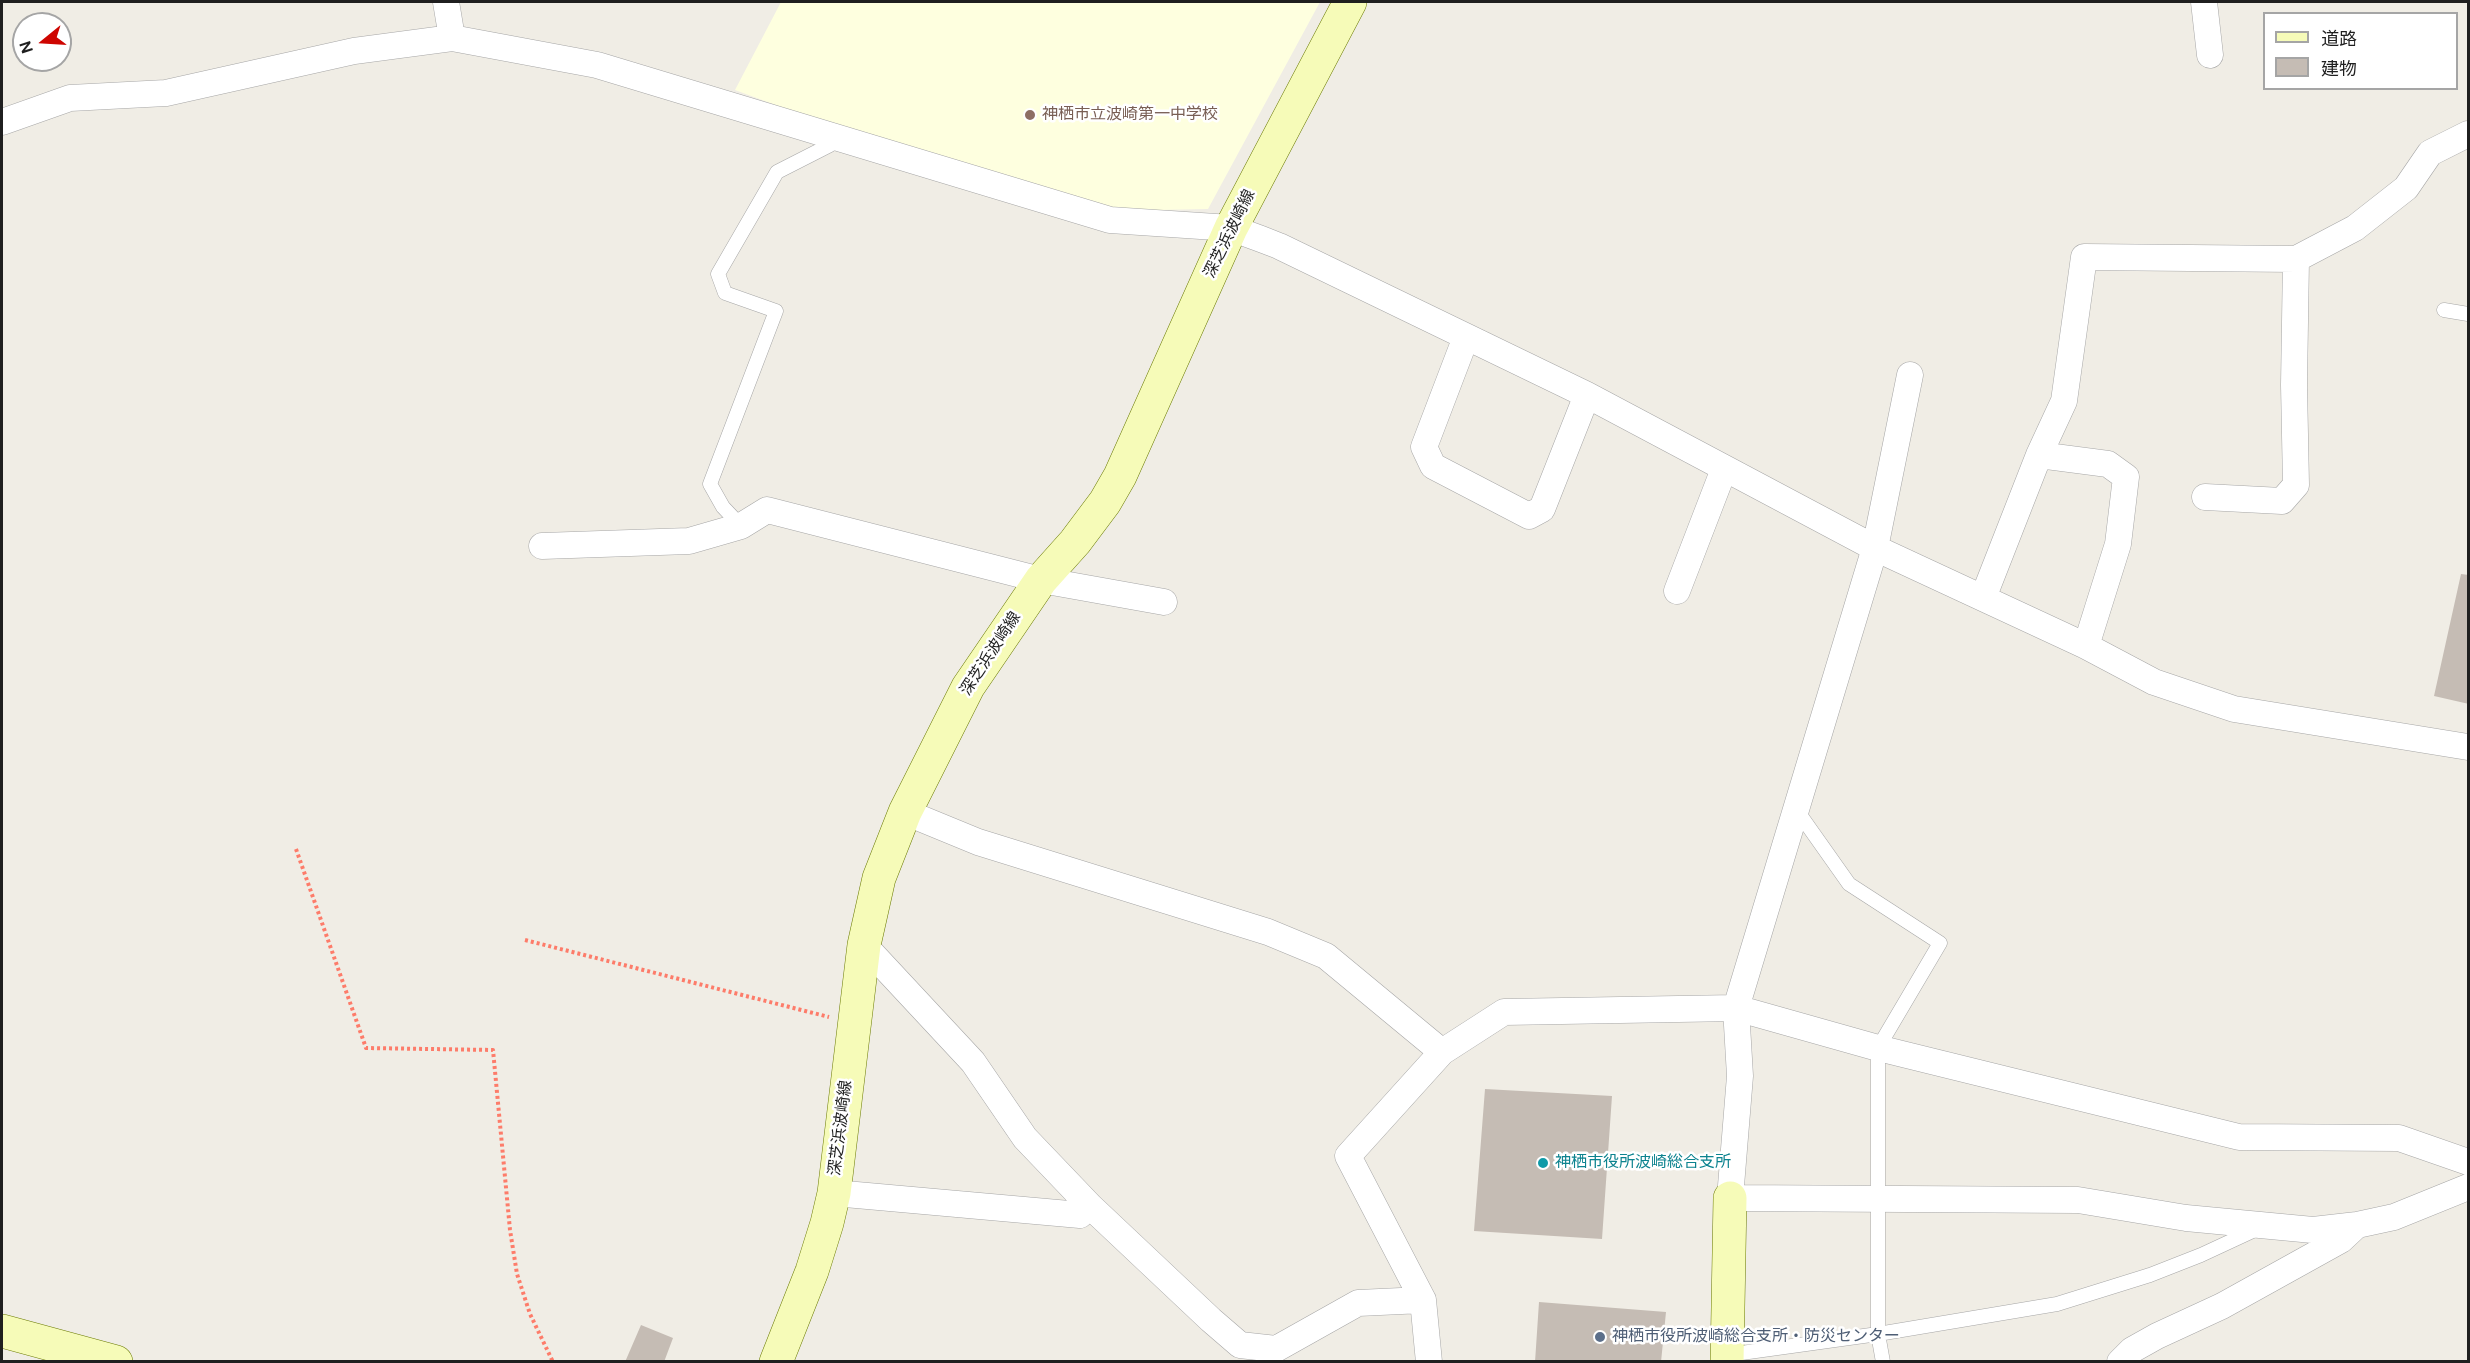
<!DOCTYPE html>
<html>
<head>
<meta charset="utf-8">
<style>
  body { margin:0 }
  #map { position:relative; width:2470px; height:1363px; overflow:hidden; background:#f0ede5; font-family:"DM Sans","Noto Sans JP",sans-serif }
  canvas { display:block }
  .frame { position:absolute; inset:0; border:3px solid #1f1f1f; pointer-events:none }
  .legend { position:absolute; left:2263px; top:12px; width:195px; height:78px; box-sizing:border-box; background:#fff; border:2px solid #a5a5a5; margin:0; padding:8px 10px; list-style:none; font-size:18px; color:#1f1f1f }
  .legend li { display:flex; align-items:center; gap:12px; height:30px }
  .legend b { width:30px; border:2px solid #a5a5a5 }
  .north { position:absolute; left:12px; top:12px; width:60px; height:60px; box-sizing:border-box; background:#fff; border:2px solid #a5a5a5; border-radius:50%; rotate:252deg; font-size:16px; font-weight:700; line-height:24px; text-align:center; color:#1f1f1f }
  .north::after { content:''; display:block; margin:auto; width:21px; height:27px; background:#ce0500; clip-path:polygon(50% 0,100% 100%,50% 72%,0 100%) }
</style>
</head>
<body>
<div id="map">
<canvas width="2470" height="1363"></canvas>
<div class="frame"></div>
<ul class="legend">
<li><b style="height:8px;background:#f6fbb8"></b>道路</li>
<li><b style="height:16px;background:#c5bcb4"></b>建物</li>
</ul>
<div class="north">N</div>
</div>
<script>
const ctx = document.querySelector('canvas').getContext('2d');
ctx.lineJoin = 'round';
function fill(path, color) { ctx.fillStyle = color; ctx.fill(path, 'evenodd'); }
const shape = rows => new Path2D(rows.map(r => 'M' + r).join(''));
function trace(path, color, width, dash) { ctx.strokeStyle = color; ctx.lineWidth = width; ctx.lineCap = dash ? 'butt' : 'round'; ctx.setLineDash(dash || []); ctx.stroke(path); }
function write(font, color, halo, rows, align = 'center') {
  ctx.font = font + ' "DM Sans","Noto Sans JP",sans-serif'; ctx.lineWidth = 5; ctx.setLineDash([]); ctx.textBaseline = 'middle'; ctx.strokeStyle = halo; ctx.fillStyle = color; for (const [text, x, y, turn = 0] of rows) {
    ctx.save(); ctx.translate(x, y); ctx.rotate((+turn || 0) * Math.PI / 180); ctx.textAlign = isNaN(turn) ? turn : align; if (halo) ctx.strokeText(text, 0, 0); ctx.fillText(text, 0, 0); ctx.restore();
  }
}
fill(shape([
  [781,2,1320,2,1208,209,1107,211,868,139,735,90]
]), '#feffdf');
fill(shape([
  [2461,574,2469,575,2469,704,2434,696],
  [1485,1089,1612,1096,1602,1239,1474,1231],
  [1539,1302,1666,1312,1661,1362,1535,1362],
  [641,1325,673,1338,664,1362,625,1362]
]), '#c5bcb4');
const lane = shape([
  [2444,310,2468,314],
  [741,526,723,507,710,484,776,311,725,293,718,274,777,172,830,145,834,137],
  [1796,809,1849,884,1940,943,1878,1048,1878,1334,1883,1362],
  [1727,1355,1878,1334,2057,1304,2150,1275,2201,1255,2257,1229]
]);
const street = shape([
  [446,2,452,38],
  [2204,2,2210,55],
  [2,122,70,98,166,93,354,51,452,38,597,65,1110,220,1231,228,1261,239,1279,246,1587,395,1875,548,2086,646,2154,682,2234,709,2468,747],
  [2296,259,2355,228,2406,188,2430,153,2468,134],
  [1466,337,1424,447,1433,466,1529,516,1542,509,1587,395],
  [1910,375,1875,548,1736,1008,1740,1076,1730,1198,2078,1200,2186,1218,2313,1230,2357,1225,2394,1217,2468,1187],
  [2039,455,2108,464,2126,477,2118,544,2086,646],
  [542,546,689,541,741,526,767,510,1041,580,1164,602],
  [1677,591,1724,469],
  [1983,598,2039,455,2064,401,2084,257,2296,259,2294,385,2296,485,2282,501,2205,497],
  [905,812,978,842,1268,932,1326,956,1442,1052],
  [864,945,973,1062,1025,1138,1090,1206,1211,1320,1240,1345,1276,1349,1358,1303,1423,1300,1348,1156,1442,1052,1504,1012,1736,1008,1878,1048,2239,1137,2399,1138,2468,1162],
  [834,1193,1080,1215,1090,1206],
  [1423,1300,1429,1362],
  [2120,1362,2132,1350,2157,1336,2222,1306,2341,1240,2357,1225]
]);
const secondary = shape([
  [2,1331,116,1362],
  [776,1362,812,1271,827,1223,834,1193,864,945,879,878,905,812,968,687,1041,580,1075,542,1105,502,1120,476,1231,228,1350,2],
  [1727,1362,1730,1198]
]);
trace(lane, '#a6a6a6', 15);
trace(street, '#a6a6a6', 27);
trace(secondary, '#6a7a03', 34);
trace(shape([
  [296,849,366,1048,493,1050,510,1230,517,1274,530,1314,553,1362],
  [525,940,829,1017]
]), '#fd7c6a', 4, [3, 3]);
trace(lane, '#fff', 14);
trace(street, '#fff', 26);
trace(secondary, '#f6fbb8', 33);
for (const [x, y, r, color] of [
  [1030,115,6,"#8d6e63"],
  [1543,1163,6,"#0f9aa8"],
  [1600,1337,6,"#5c6f8a"]
]) { const dot = new Path2D(); dot.arc(x, y, r, 0, 2 * Math.PI); ctx.fillStyle = color; ctx.fill(dot); trace(dot, '#fff', 2); }
write('16px', '#785e54', '#fff', [
  ["神栖市立波崎第一中学校",1042,115]
], 'left');
write('16px', '#1f1f1f', '#fff', [
  ["深芝浜波崎線",1230,234,-64],
  ["深芝浜波崎線",991,654,-57],
  ["深芝浜波崎線",841,1128,-83]
]);
write('16px', '#0d838f', '#fff', [
  ["神栖市役所波崎総合支所",1555,1163]
], 'left');
write('16px', '#4e5e75', '#fff', [
  ["神栖市役所波崎総合支所・防災センター",1612,1337]
], 'left');
</script>
</body>
</html>
